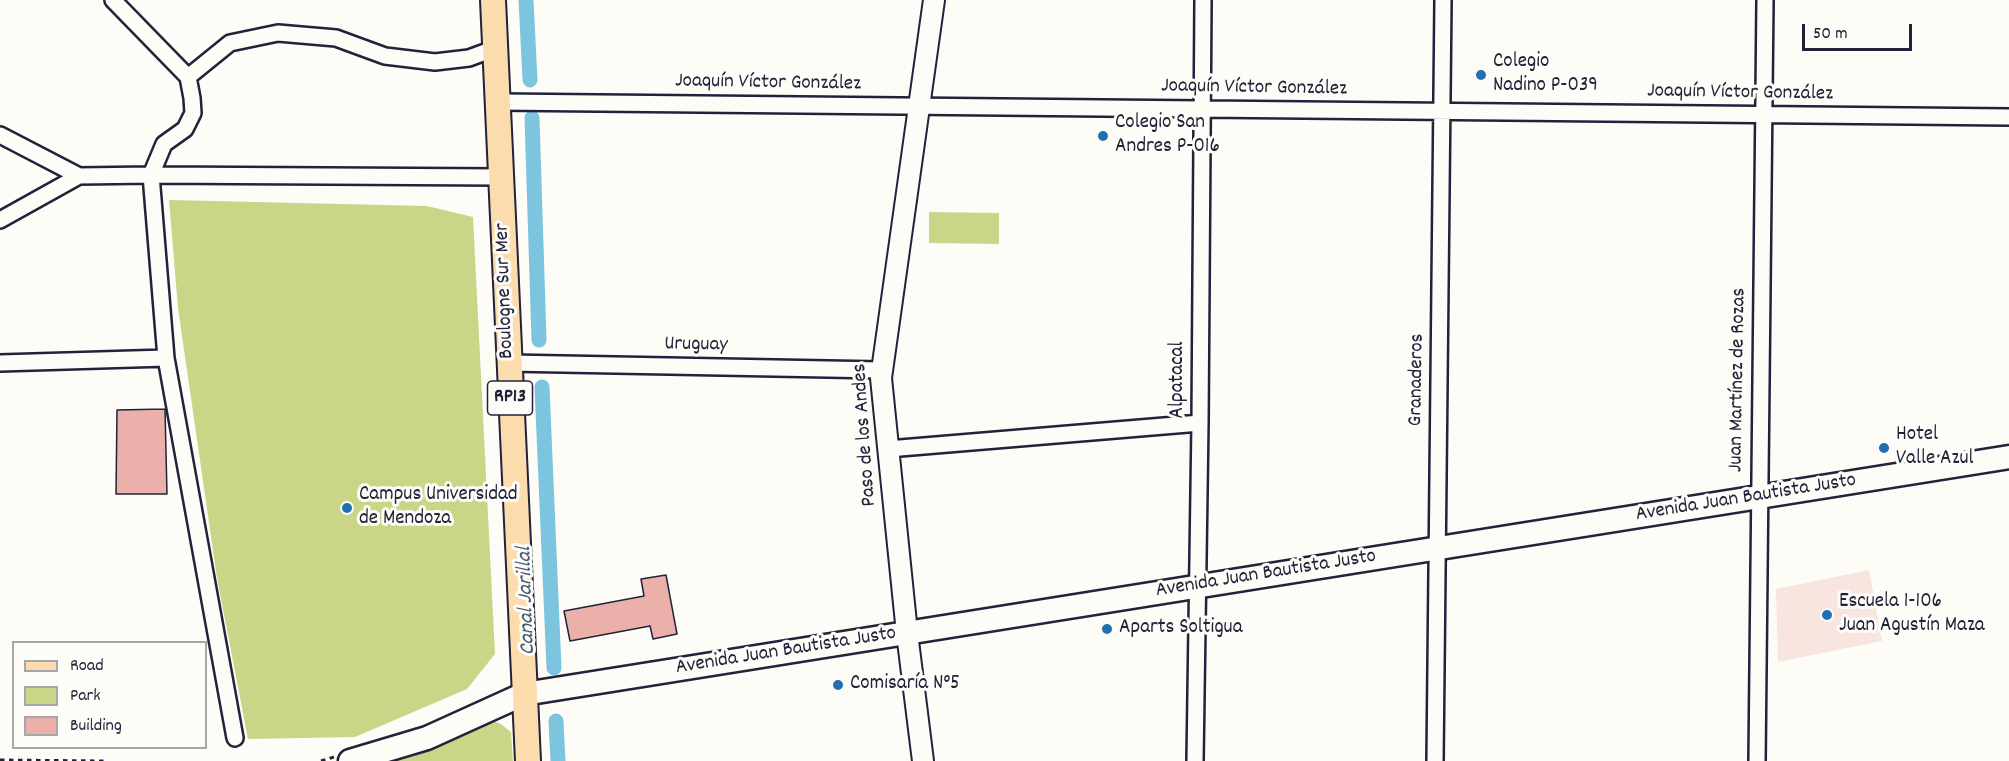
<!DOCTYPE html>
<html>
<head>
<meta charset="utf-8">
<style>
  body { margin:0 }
  #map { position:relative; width:2009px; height:761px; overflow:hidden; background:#fdfcf7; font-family:Dekko,sans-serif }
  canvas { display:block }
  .legend { position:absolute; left:12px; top:641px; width:195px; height:108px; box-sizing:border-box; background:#fdfcf7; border:2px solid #a5a5ac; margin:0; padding:8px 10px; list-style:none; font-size:18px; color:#22223b }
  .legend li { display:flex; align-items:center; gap:12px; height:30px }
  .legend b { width:30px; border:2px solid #a5a5ac }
  .scale { position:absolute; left:1802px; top:24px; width:110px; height:27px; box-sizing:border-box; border:3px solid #22223b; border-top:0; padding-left:8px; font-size:18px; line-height:21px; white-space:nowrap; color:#22223b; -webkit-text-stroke:4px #fdfcf7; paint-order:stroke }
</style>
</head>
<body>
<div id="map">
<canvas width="2009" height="761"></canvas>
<ul class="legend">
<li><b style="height:8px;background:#fcdcac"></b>Road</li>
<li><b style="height:16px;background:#cad588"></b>Park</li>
<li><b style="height:16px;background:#ebb0aa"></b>Building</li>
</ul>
<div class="scale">50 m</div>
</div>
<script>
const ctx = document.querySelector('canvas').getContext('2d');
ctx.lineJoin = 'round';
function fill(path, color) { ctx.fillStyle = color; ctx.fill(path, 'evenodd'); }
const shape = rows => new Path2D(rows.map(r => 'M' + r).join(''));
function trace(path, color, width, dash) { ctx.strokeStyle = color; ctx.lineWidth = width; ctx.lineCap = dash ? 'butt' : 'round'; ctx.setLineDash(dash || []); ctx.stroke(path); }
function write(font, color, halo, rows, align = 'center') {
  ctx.font = font + ' Dekko,sans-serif'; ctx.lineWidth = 6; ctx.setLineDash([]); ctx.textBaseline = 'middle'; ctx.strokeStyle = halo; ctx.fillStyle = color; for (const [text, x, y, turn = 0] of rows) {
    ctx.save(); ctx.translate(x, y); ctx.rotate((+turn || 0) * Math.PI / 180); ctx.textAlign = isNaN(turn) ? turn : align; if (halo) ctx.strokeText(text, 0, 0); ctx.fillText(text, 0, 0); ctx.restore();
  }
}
fill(shape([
  [1869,570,1882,641,1778,662,1776,589]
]), '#f8e5e0');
fill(shape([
  [169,200,427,206,473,217,495,654,467,689,355,737,248,739,217,578,178,308],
  [929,212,999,213,999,244,929,243],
  [491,720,501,724,511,732,513,761,368,761]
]), '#cad588');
trace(shape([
  [526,0,530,80],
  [532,118,539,340],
  [542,387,554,668],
  [556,721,558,761]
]), '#7dc5de', 15);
const building = shape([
  [165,409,167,494,116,494,117,410,165,409],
  [666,575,677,634,653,639,650,626,570,641,564,611,644,596,641,579,666,575]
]);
fill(building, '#ebb0aa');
trace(building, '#22223b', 1.5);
const minor = shape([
  [188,77,230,43,278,33,336,38,385,56,435,62,469,58,496,48],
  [498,102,2009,117],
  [0,135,79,176],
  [0,220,79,176,151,175,501,177],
  [166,358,235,738],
  [0,363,166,358,151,175,164,144,185,129,193,113,192,98,188,77,113,0],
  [509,363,881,370],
  [888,449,1200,423],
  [1195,761,1200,423,1203,0],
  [1435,761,1443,0],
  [1757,761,1765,0]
]);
const tertiary = shape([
  [923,761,907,633,881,378,934,0]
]);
const secondary = shape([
  [350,761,427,738,524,694,2009,457]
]);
const primary = shape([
  [493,0,528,761]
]);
trace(minor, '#22223b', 20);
trace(tertiary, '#22223b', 24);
trace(secondary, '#22223b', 27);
trace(primary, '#22223b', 28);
trace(shape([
  [0,760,105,761],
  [321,761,334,757]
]), '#22223b', 3, [4.5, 4.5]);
trace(minor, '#fdfcf7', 15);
trace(tertiary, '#fdfcf7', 20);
trace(secondary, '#fdfcf7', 22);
trace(primary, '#fcdcac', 24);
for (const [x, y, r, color] of [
  [1481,75,6,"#1f6fb2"],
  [1103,136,6,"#1f6fb2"],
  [1884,448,6,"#1f6fb2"],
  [347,508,6,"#1f6fb2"],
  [1827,615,6,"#1f6fb2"],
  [1107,629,6,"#1f6fb2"],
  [838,685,6,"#1f6fb2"]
]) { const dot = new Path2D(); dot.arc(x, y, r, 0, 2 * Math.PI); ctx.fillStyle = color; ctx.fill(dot); trace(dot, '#fdfcf7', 2); }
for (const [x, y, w] of [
  [510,398,45]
]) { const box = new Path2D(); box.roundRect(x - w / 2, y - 17, w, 34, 4.5); ctx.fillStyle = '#fdfcf7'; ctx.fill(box); trace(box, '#22223b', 1.5); }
write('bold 20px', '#22223b', null, [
  ["RP13",510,398]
]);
write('21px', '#22223b', '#fdfcf7', [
  ["Colegio",1493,63],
  ["Nadino P-039",1493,87],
  ["Colegio San",1115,124],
  ["Andres P-016",1115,148],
  ["Hotel",1896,436],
  ["Valle Azul",1896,460],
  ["Campus Universidad",359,496],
  ["de Mendoza",359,520],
  ["Escuela 1-106",1839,603],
  ["Juan Agustín Maza",1839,627],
  ["Aparts Soltigua",1119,629],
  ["Comisaría N°5",850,685]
], 'left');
write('21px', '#22223b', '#fdfcf7', [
  ["Joaquín Víctor González",768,84,1],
  ["Joaquín Víctor González",1254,89,1],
  ["Joaquín Víctor González",1740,94,1],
  ["Boulogne Sur Mer",506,291,-92],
  ["Uruguay",696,346,1],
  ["Alpatacal",1179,380,-90],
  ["Granaderos",1418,380,-89],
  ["Juan Martínez de Rozas",1739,380,-89],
  ["Paso de los Andes",866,435,-94],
  ["Avenida Juan Bautista Justo",1746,499,-9],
  ["Avenida Juan Bautista Justo",1266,575,-9],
  ["Avenida Juan Bautista Justo",786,652,-9]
]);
write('italic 22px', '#425b74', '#fdfcf7', [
  ["Canal Jarillal",528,601,-92]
]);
</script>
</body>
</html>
